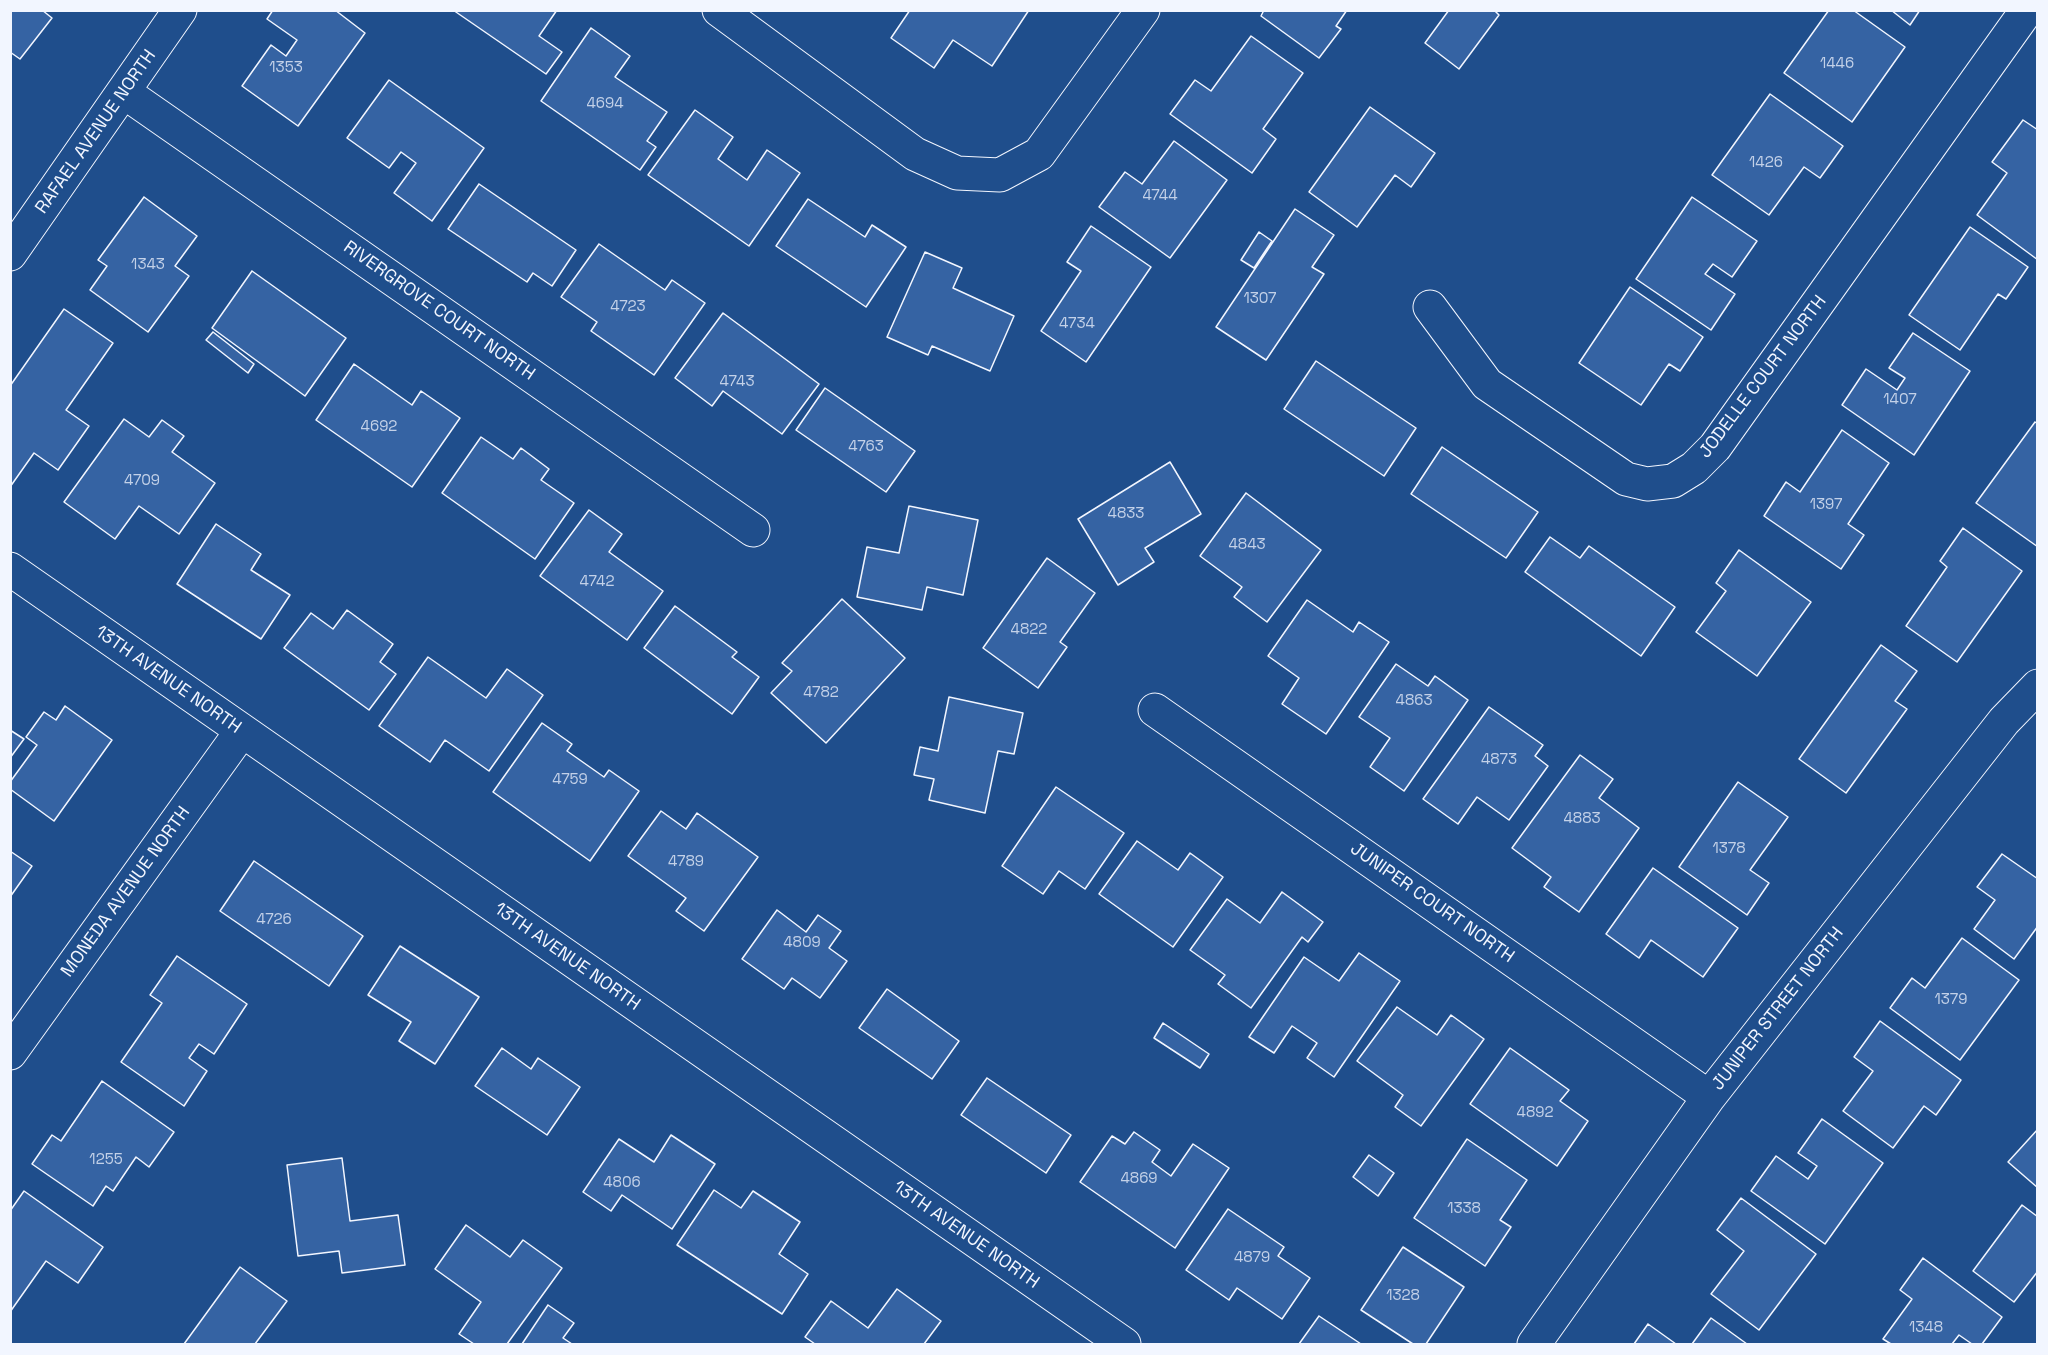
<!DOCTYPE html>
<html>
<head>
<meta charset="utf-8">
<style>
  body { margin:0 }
  #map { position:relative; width:2048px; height:1355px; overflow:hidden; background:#1f4e8c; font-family:"Space Grotesk",sans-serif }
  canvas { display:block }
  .frame { position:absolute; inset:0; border:12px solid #f2f6ff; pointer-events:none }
</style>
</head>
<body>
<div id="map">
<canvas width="2048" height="1355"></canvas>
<div class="frame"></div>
</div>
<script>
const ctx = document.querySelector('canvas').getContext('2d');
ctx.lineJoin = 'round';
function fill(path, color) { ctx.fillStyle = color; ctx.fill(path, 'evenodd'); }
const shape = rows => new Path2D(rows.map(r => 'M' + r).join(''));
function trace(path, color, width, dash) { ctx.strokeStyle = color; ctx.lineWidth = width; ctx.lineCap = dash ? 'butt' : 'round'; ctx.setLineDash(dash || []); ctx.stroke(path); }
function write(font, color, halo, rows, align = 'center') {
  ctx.font = font + ' "Space Grotesk",sans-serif'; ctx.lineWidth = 4.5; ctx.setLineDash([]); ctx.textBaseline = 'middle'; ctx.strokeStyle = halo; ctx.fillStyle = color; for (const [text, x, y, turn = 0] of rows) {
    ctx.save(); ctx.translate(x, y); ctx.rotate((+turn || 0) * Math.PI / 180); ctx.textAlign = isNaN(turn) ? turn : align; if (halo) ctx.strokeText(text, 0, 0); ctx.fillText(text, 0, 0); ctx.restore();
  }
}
const building = shape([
  [10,10,42,10,52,18,20,59,10,52,10,10],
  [273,10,335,10,365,33,298,126,242,86,271,45,286,56,297,40,267,19,273,10],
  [453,10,557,10,539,36,562,52,546,74,453,10],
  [910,10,1029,10,992,66,953,40,934,68,891,38,910,10],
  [1264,10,1347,10,1336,26,1341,29,1319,58,1261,16,1264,10],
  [1449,10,1494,10,1499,15,1459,69,1425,43,1449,10],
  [1829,10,1853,10,1905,47,1852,122,1784,73,1829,10],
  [1891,10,1920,10,1910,25,1891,10],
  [591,28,630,56,615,77,667,112,647,141,656,147,640,170,541,101,591,28],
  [1251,36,1303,73,1263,129,1276,139,1252,173,1170,114,1195,80,1211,91,1251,36],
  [389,80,484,148,432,221,394,193,416,163,401,152,389,168,347,138,389,80],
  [1770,94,1843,146,1820,178,1804,167,1769,215,1712,175,1770,94],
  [1370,107,1435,153,1411,187,1395,175,1357,227,1309,192,1370,107],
  [695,110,733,137,718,159,747,180,767,150,800,173,749,246,648,175,695,110],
  [2023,120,2038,130,2038,260,1977,215,2007,173,1992,162,2023,120],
  [1174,141,1227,180,1170,258,1099,207,1125,172,1142,184,1174,141],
  [479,184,576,250,552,286,533,273,527,282,448,229,479,184],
  [144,197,197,236,175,266,189,276,148,332,90,290,107,266,98,260,144,197],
  [1692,197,1757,241,1732,277,1713,264,1705,274,1735,294,1711,330,1636,279,1692,197],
  [808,199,865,237,872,225,906,247,866,307,776,246,808,199],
  [1295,209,1334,235,1312,267,1324,274,1266,360,1216,327,1295,209],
  [1091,226,1151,267,1086,362,1041,331,1081,271,1067,262,1091,226],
  [1970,227,2028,267,2006,299,1998,294,1960,350,1909,315,1970,227],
  [1259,232,1272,241,1254,268,1241,260,1259,232],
  [599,244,665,290,672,280,705,303,654,375,591,331,597,322,561,297,599,244],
  [925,252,962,268,953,288,1014,316,990,371,932,346,928,355,887,337,925,252],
  [252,271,346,338,305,396,212,328,252,271],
  [1630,287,1703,337,1680,371,1669,364,1641,405,1579,363,1630,287],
  [64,309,113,343,66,410,89,426,58,470,34,453,10,487,10,386,64,309],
  [723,313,819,384,782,434,723,391,712,406,675,378,723,313],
  [213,332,254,364,248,373,206,340,213,332],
  [1913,333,1970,371,1914,455,1842,405,1866,369,1897,390,1905,378,1889,368,1913,333],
  [1316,361,1416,428,1384,476,1284,409,1316,361],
  [354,364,412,405,421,391,460,418,412,487,316,420,354,364],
  [825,388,915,451,886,492,796,430,825,388],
  [124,419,149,437,162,420,184,436,172,452,215,483,179,534,139,506,115,539,64,502,124,419],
  [2035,422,2038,424,2038,547,1976,503,2035,422],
  [1842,430,1889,463,1848,524,1864,535,1841,569,1764,516,1786,482,1800,492,1842,430],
  [481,437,513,459,521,448,549,469,541,480,574,503,535,559,442,493,481,437],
  [1442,447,1538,512,1506,558,1411,494,1442,447],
  [1170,462,1201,514,1145,548,1154,562,1118,585,1078,519,1170,462],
  [1246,493,1321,550,1267,622,1234,597,1242,587,1200,556,1246,493],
  [909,506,978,520,963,595,927,587,922,610,857,597,867,547,899,553,909,506],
  [589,510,622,534,609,552,663,591,627,640,540,576,589,510],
  [216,524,261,554,251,570,290,595,261,639,177,584,216,524],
  [1963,528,2022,571,1957,662,1906,626,1947,567,1940,561,1963,528],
  [1550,537,1580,558,1589,546,1675,607,1641,656,1525,572,1550,537],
  [1739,550,1811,602,1757,676,1696,632,1726,591,1716,583,1739,550],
  [1047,558,1095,593,1060,642,1067,647,1038,688,983,648,1047,558],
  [842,599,905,658,826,743,771,693,792,671,782,663,842,599],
  [1307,600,1353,632,1359,622,1389,642,1326,734,1282,704,1299,678,1268,656,1307,600],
  [675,606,737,652,732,657,759,677,732,714,644,648,675,606],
  [347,610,393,644,380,662,396,674,369,710,284,648,311,613,333,629,347,610],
  [1881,645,1917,671,1895,701,1907,709,1846,793,1799,759,1881,645],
  [428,657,486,698,507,669,543,695,489,771,445,740,430,762,379,726,428,657],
  [1396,664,1428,686,1435,676,1468,700,1404,791,1370,767,1390,738,1359,717,1396,664],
  [949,697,1023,713,1014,754,998,751,985,813,929,800,934,779,914,775,920,747,938,751,949,697],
  [65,706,112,740,54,821,10,789,10,782,37,745,26,737,44,712,56,720,65,706],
  [1489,707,1543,745,1535,756,1548,766,1509,820,1477,797,1458,824,1423,799,1489,707],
  [542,723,572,744,567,751,604,777,609,770,639,791,590,861,493,792,542,723],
  [10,730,24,739,10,758,10,730],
  [1580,755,1613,779,1599,798,1639,828,1579,912,1544,887,1551,877,1512,848,1580,755],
  [1738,782,1788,817,1750,870,1769,883,1747,915,1679,867,1738,782],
  [1056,787,1124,833,1085,889,1059,871,1043,894,1002,866,1056,787],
  [661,811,686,829,697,813,758,857,704,931,676,911,686,898,628,856,661,811],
  [1137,841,1178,870,1190,853,1223,877,1173,947,1099,894,1137,841],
  [10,851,32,866,10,897,10,851],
  [2002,854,2038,879,2038,926,2014,959,1974,929,1995,900,1977,887,2002,854],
  [254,861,363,936,329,986,220,911,254,861],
  [1653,868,1738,928,1703,977,1651,940,1639,958,1606,934,1653,868],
  [1282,892,1323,922,1308,942,1302,937,1251,1008,1218,984,1225,975,1190,950,1227,899,1260,923,1282,892],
  [777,910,806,932,818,915,841,931,829,948,847,961,820,998,792,978,784,989,742,959,777,910],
  [1962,938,2019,980,1960,1060,1890,1008,1912,978,1925,988,1962,938],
  [400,946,479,997,435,1064,399,1041,411,1022,368,995,400,946],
  [1359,953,1400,981,1334,1077,1307,1058,1317,1043,1292,1026,1274,1053,1249,1037,1304,957,1339,981,1359,953],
  [177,956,247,1004,214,1054,199,1044,189,1058,207,1071,184,1106,121,1062,162,1003,150,995,177,956],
  [887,989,959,1041,932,1079,859,1028,887,989],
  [1397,1007,1437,1035,1451,1015,1484,1039,1421,1126,1395,1107,1403,1095,1357,1061,1397,1007],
  [1880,1021,1961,1080,1936,1115,1924,1106,1893,1148,1843,1111,1873,1071,1854,1057,1880,1021],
  [1163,1023,1209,1054,1200,1068,1154,1038,1163,1023],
  [502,1048,531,1069,538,1058,580,1087,547,1135,475,1086,502,1048],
  [1510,1048,1569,1090,1560,1101,1588,1121,1557,1166,1470,1104,1510,1048],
  [987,1078,1071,1135,1046,1173,961,1115,987,1078],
  [102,1081,174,1132,149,1167,136,1157,113,1191,106,1186,93,1206,32,1164,52,1135,61,1141,102,1081],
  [1822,1119,1883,1163,1825,1244,1751,1191,1776,1156,1808,1179,1817,1166,1798,1153,1822,1119],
  [2038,1129,2038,1188,2008,1162,2038,1129],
  [1134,1132,1160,1150,1152,1162,1171,1176,1193,1144,1229,1168,1175,1248,1080,1182,1112,1136,1125,1144,1134,1132],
  [671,1135,715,1164,672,1229,622,1195,611,1211,583,1192,619,1139,654,1162,671,1135],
  [1467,1139,1527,1180,1500,1220,1511,1227,1485,1266,1414,1218,1467,1139],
  [1369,1155,1394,1173,1378,1196,1353,1177,1369,1155],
  [342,1158,350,1221,398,1215,405,1265,342,1273,339,1251,298,1256,287,1165,342,1158],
  [714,1190,741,1208,753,1191,800,1222,779,1254,808,1274,782,1314,677,1245,714,1190],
  [24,1191,103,1247,78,1283,46,1261,10,1312,10,1211,24,1191],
  [1741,1198,1816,1254,1759,1330,1711,1294,1744,1251,1717,1230,1741,1198],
  [2022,1205,2038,1217,2038,1271,2014,1302,1973,1271,2022,1205],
  [1228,1209,1284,1247,1278,1256,1310,1278,1282,1319,1237,1288,1229,1300,1186,1270,1228,1209],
  [466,1225,510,1257,523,1240,562,1268,507,1344,474,1344,459,1334,481,1302,435,1269,466,1225],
  [1403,1247,1464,1287,1426,1344,1413,1344,1361,1310,1403,1247],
  [1923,1258,2002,1317,1982,1344,1972,1344,1959,1335,1952,1344,1891,1344,1883,1339,1912,1299,1900,1290,1923,1258],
  [240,1267,287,1301,255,1344,184,1344,240,1267],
  [897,1289,941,1321,924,1344,815,1344,805,1337,831,1301,868,1328,897,1289],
  [548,1305,574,1323,563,1338,572,1344,522,1344,548,1305],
  [1319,1316,1361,1344,1299,1344,1319,1316],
  [1711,1318,1747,1344,1692,1344,1711,1318],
  [1648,1324,1676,1344,1634,1344,1648,1324]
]);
fill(building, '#3563a3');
trace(building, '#f2f6ff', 1.5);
const minor = shape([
  [719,10,915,154,957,173,1000,175,1039,154,1143,10],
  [124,92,753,530],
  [10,254,180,10],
  [1430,307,1487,384,1626,479,1647,484,1673,481,1694,468,1715,447,2027,10],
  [10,569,1124,1344],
  [1155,710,1709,1097],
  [10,1053,241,732],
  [1534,1344,1709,1097,2004,721,2038,686]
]);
trace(minor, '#f2f6ff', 35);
trace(minor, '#1f4e8c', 33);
write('15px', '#c3d1e8', null, [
  ["1446",1837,64],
  ["1353",286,68],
  ["4694",605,104],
  ["1426",1766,163],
  ["4744",1160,196],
  ["1343",148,265],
  ["1307",1260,299],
  ["4723",628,307],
  ["4734",1077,324],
  ["4743",737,382],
  ["1407",1900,400],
  ["4692",379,427],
  ["4763",866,447],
  ["4709",142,481],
  ["1397",1826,505],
  ["4833",1126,514],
  ["4843",1247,545],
  ["4742",597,582],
  ["4822",1029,630],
  ["4782",821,693],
  ["4863",1414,701],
  ["4873",1499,760],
  ["4759",570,780],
  ["4883",1582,819],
  ["1378",1729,849],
  ["4789",686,862],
  ["4726",274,920],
  ["4809",802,943],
  ["1379",1951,1000],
  ["4892",1535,1113],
  ["1255",106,1160],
  ["4869",1139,1179],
  ["4806",622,1183],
  ["1338",1464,1209],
  ["4879",1252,1258],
  ["1328",1403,1296],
  ["1348",1926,1328]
]);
write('18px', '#f2f6ff', '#1f4e8c', [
  ["RAFAEL AVENUE NORTH",96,132,-55],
  ["RIVERGROVE COURT NORTH",439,311,35],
  ["JODELLE COURT NORTH",1763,377,-53],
  ["13TH AVENUE NORTH",168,680,35],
  ["MONEDA AVENUE NORTH",126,892,-54],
  ["JUNIPER COURT NORTH",1432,903,35],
  ["13TH AVENUE NORTH",567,957,35],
  ["JUNIPER STREET NORTH",1778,1009,-52],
  ["13TH AVENUE NORTH",966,1235,35]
]);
</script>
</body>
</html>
